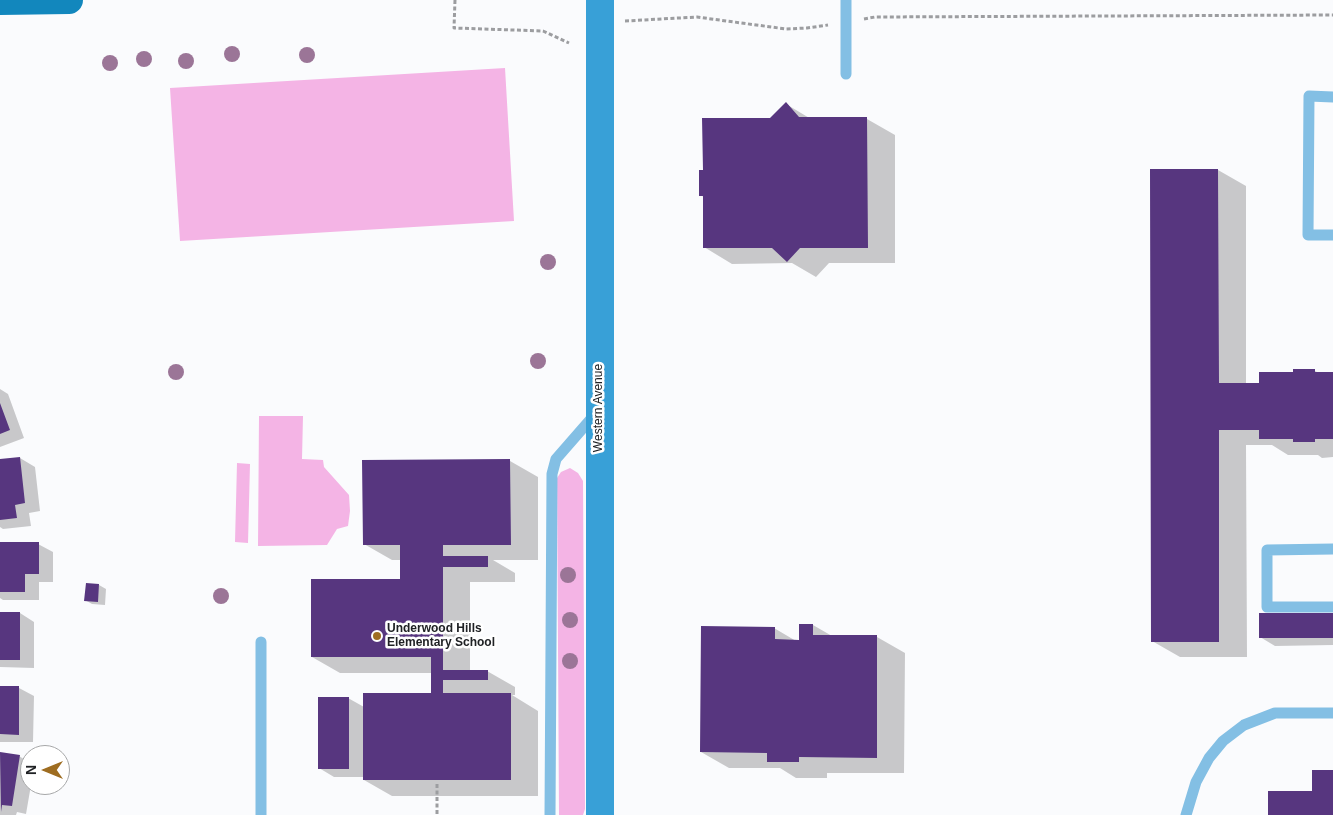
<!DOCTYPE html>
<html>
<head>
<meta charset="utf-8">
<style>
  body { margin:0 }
  #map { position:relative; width:1333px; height:815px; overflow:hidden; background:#fafbfd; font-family:Helvetica,sans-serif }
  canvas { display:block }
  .north { position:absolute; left:20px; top:745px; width:50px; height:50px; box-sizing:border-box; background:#fff; border:1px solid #a6a7a8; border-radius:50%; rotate:270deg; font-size:14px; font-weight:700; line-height:20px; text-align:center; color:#202225 }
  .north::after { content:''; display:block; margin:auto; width:18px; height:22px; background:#9e6d21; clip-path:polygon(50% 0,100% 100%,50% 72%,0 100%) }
</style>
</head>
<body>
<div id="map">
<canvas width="1333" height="815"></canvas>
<div class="north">N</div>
</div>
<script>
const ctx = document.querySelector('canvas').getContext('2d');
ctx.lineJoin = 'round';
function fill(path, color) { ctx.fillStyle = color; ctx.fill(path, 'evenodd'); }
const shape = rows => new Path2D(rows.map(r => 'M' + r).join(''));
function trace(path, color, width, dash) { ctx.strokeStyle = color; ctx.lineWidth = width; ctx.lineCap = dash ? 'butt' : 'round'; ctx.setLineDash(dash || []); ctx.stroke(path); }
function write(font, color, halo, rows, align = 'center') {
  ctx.font = font + ' Helvetica,sans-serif'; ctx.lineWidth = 5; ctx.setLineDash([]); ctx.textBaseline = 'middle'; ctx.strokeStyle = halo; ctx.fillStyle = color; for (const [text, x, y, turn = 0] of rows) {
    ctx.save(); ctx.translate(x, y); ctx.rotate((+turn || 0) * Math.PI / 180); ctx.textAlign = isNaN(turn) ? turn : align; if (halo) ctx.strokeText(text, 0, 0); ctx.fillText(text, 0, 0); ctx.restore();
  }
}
fill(shape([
  [505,68,514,221,180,241,170,88],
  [259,416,303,416,302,459,323,460,324,467,349,495,350,511,348,526,337,529,327,545,258,546],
  [237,463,250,464,248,543,235,542],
  [570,468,578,473,583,481,585,809,583,815,559,815,557,478,561,472]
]), '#f4b4e5');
fill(shape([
  [786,104,811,119,867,119,895,135,895,263,829,263,816,277,792,263,732,264,704,247,704,197,700,195,704,171,771,119],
  [1218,170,1246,186,1246,384,1260,384,1294,373,1294,371,1315,371,1319,373,1333,373,1333,457,1322,458,1318,455,1288,455,1272,445,1246,445,1247,657,1180,657,1152,641],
  [0,389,8,394,24,438,0,447],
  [20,458,35,467,40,511,29,513,31,526,3,529,0,527,0,460],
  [510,461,538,477,538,560,493,560,515,573,515,582,470,582,470,671,487,671,515,687,515,695,512,695,538,711,538,796,392,796,364,780,364,777,334,777,319,768,348,698,364,707,432,694,432,673,340,673,312,657,401,580,401,560,392,560,364,544],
  [0,544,38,544,53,552,53,582,39,582,39,600,3,600,0,598],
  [99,585,106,589,105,605,92,604,85,600],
  [0,613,20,613,34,622,34,668,0,667],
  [1333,614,1333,645,1275,646,1260,637],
  [813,625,832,636,877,637,905,653,904,773,827,773,827,778,796,778,780,768,729,768,701,752,774,628,796,641,800,641],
  [0,687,19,688,34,696,33,742,0,742],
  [0,753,19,756,30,763,31,785,26,814,17,812,16,815,0,815]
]), '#0003');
fill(shape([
  [786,102,799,117,867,117,868,248,800,248,787,262,772,248,703,248,703,196,699,196,699,170,703,170,702,118,770,118],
  [1150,169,1218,169,1219,383,1259,383,1259,372,1293,372,1293,369,1315,369,1315,372,1333,372,1333,439,1315,439,1315,442,1293,442,1293,439,1259,439,1259,430,1219,430,1219,642,1151,642],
  [0,403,10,430,0,434],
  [20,457,25,503,15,505,17,518,0,520,0,459],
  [510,459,511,545,443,545,443,556,488,556,488,567,443,567,443,670,488,670,488,680,443,680,443,693,511,693,511,780,363,780,363,693,431,693,431,657,311,657,311,579,400,579,400,545,363,545,362,460],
  [0,542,39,542,39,574,25,574,25,592,0,592],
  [86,583,99,584,98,602,84,601],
  [0,612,20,612,20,660,0,660],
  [1259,613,1333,613,1333,638,1259,638],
  [799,624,813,624,813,635,877,635,877,758,799,757,799,762,767,762,767,753,700,752,701,626,775,627,775,639,799,640],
  [0,686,19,686,19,735,0,734],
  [318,697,349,697,349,769,318,769],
  [0,752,20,755,12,806,2,805,1,812],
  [1312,770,1333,770,1333,815,1268,815,1268,791,1312,791]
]), '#57367f');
trace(shape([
  [455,0,454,28,543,31,569,43],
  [864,19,875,17,1333,15],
  [625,21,697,17,786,29,807,28,828,25],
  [437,784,437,815]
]), '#9c9da0', 3, [4, 2.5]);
trace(shape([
  [846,0,846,74],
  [1333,97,1309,96,1308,235,1333,235],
  [1333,549,1267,550,1267,607,1333,607],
  [261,642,261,815],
  [550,815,552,474,556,459,597,412],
  [1186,815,1196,782,1209,758,1223,741,1244,725,1275,713,1333,713]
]), '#83bfe4', 11);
trace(shape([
  [600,0,600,815]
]), '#38a0d7', 28);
trace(shape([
  [0,1,69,0]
]), '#1287bd', 28);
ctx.fillStyle = '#9b7597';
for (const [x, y] of [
  [232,54],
  [307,55],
  [144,59],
  [186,61],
  [110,63],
  [548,262],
  [538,361],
  [176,372],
  [568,575],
  [221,596],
  [570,620],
  [570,661]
]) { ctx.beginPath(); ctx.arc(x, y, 8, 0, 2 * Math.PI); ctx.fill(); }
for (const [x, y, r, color] of [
  [377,636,5,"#9e6d21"]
]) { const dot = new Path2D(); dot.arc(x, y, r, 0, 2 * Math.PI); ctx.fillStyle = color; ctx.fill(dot); trace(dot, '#fff', 2); }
write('12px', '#202225', '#fff', [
  ["Western Avenue",599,408,-90]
]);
write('bold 12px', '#202225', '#fff', [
  ["Underwood Hills",387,629],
  ["Elementary School",387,643]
], 'left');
</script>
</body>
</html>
